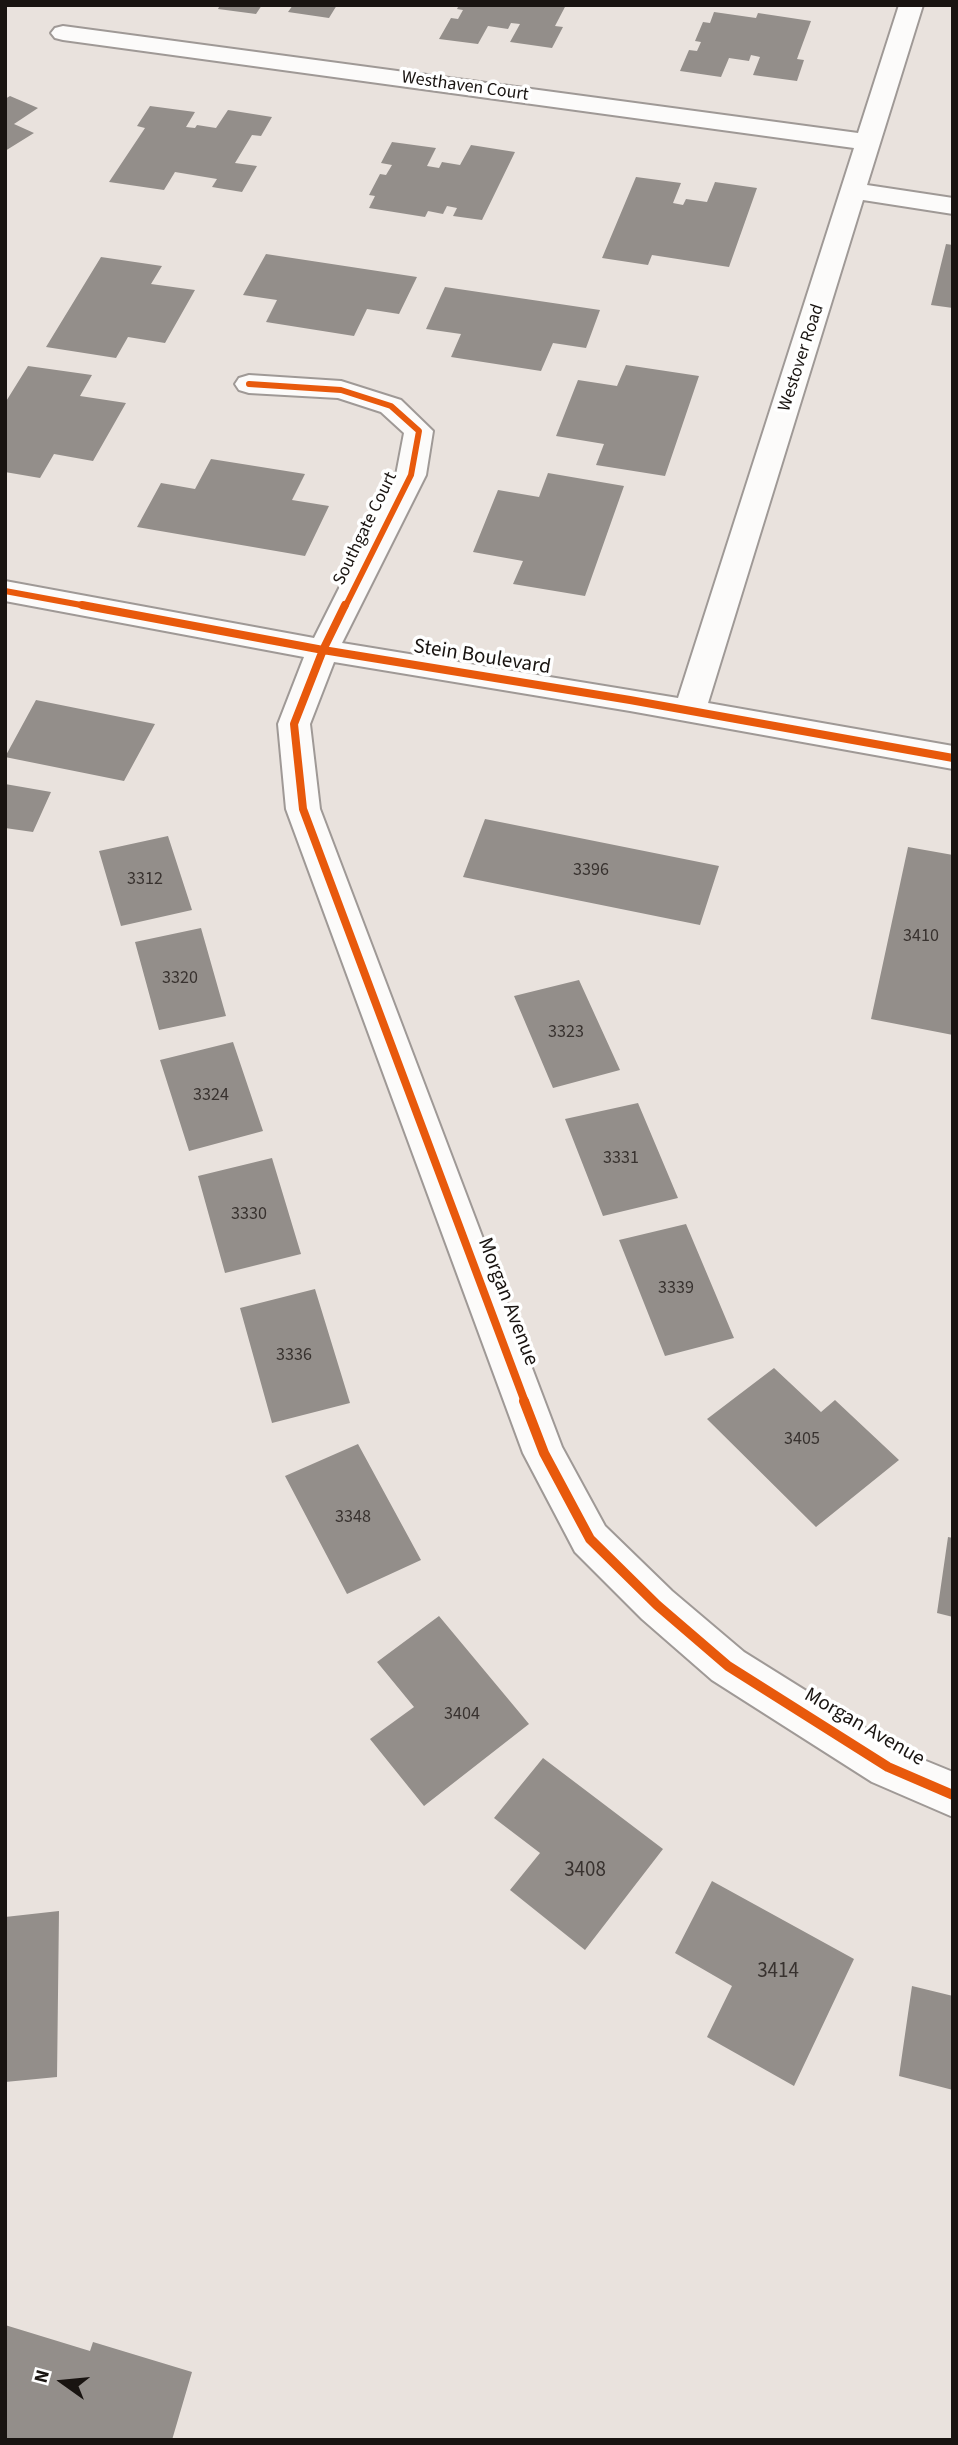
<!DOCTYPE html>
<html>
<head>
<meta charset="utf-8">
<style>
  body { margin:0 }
  #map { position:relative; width:958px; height:2445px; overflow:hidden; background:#e9e2dd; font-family:"Source Sans 3",sans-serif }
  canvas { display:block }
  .frame { position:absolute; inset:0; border:7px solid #191411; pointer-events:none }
  .north { position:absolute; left:28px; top:2347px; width:70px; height:70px; -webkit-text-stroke:5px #fff; paint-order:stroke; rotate:285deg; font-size:19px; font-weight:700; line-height:28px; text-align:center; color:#191411 }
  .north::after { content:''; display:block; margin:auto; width:24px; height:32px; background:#191411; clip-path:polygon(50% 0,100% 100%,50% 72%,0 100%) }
</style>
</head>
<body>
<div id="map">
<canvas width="958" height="2445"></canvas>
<div class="frame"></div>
<div class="north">N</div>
</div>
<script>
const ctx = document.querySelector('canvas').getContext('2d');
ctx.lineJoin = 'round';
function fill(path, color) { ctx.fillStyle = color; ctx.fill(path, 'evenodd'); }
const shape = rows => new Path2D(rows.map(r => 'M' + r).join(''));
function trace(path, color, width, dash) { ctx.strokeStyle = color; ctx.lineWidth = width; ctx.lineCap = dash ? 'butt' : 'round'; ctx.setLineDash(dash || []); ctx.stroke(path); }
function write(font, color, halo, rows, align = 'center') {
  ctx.font = font + ' "Source Sans 3",sans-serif'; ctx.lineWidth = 7; ctx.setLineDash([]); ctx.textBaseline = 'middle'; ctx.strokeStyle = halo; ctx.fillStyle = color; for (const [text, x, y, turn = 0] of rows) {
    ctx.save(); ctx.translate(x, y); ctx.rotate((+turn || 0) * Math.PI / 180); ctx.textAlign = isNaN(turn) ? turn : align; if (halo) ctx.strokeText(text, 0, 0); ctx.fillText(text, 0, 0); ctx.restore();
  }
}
fill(shape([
  [220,5,262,5,256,14,218,9],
  [293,5,337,5,329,18,288,12],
  [459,5,566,5,555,26,563,27,552,48,510,42,520,24,511,23,508,29,488,26,478,44,439,39,451,18,458,19,463,10,457,9],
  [714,12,756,18,758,13,811,21,797,59,804,60,797,81,753,75,760,57,751,55,749,61,729,58,721,77,680,71,689,50,697,51,701,42,695,41,703,22,710,23],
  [10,96,38,108,14,124,34,133,5,151,5,99],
  [150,106,195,112,186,127,195,128,197,125,216,128,228,110,272,117,261,136,252,135,235,163,257,166,242,192,212,187,217,179,175,172,164,190,109,182,145,128,137,126],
  [392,142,436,148,427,166,439,168,442,162,460,165,471,145,515,152,482,220,453,216,457,208,447,206,443,214,428,211,425,217,369,208,375,196,369,195,380,174,386,175,392,165,381,163],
  [636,177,681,183,673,203,683,205,686,199,707,202,715,182,757,188,729,267,652,255,648,265,602,258],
  [946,244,953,245,953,308,931,305],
  [266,254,417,277,399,314,367,309,354,336,266,322,277,300,243,295],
  [101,257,162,266,151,284,195,290,165,343,128,337,116,358,46,347],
  [445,287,600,310,586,348,553,343,541,371,451,357,461,334,426,329],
  [626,365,699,376,665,476,596,465,604,444,556,436,578,380,617,386],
  [28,366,92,375,80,396,126,403,93,461,54,454,40,478,5,472,5,403],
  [211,459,305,474,292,500,329,506,305,556,137,527,161,483,195,489],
  [548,473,624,486,585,596,513,584,523,561,473,552,498,490,539,497],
  [36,700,155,724,124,781,5,757],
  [5,784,51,792,33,832,5,828],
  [485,819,719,866,700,925,463,877],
  [168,836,192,910,121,926,99,851],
  [908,847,953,855,953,1035,871,1019],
  [201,928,226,1016,159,1030,135,942],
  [579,980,620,1070,553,1088,514,996],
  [233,1042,263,1131,189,1151,160,1060],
  [638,1103,678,1198,603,1216,565,1119],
  [272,1158,301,1254,225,1273,198,1176],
  [686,1224,734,1338,665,1356,619,1240],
  [315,1289,350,1403,272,1423,240,1308],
  [774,1368,821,1412,835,1400,899,1460,816,1527,707,1419],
  [358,1444,421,1560,347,1594,285,1476],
  [948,1537,953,1538,953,1617,937,1613],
  [439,1616,529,1724,424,1806,370,1739,414,1707,377,1662],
  [543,1758,663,1849,585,1950,510,1890,540,1853,494,1818],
  [712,1881,854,1959,794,2086,707,2037,732,1986,675,1953],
  [59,1911,57,2077,5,2082,5,1917],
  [912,1986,953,1996,953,2090,899,2076],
  [5,2325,90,2351,93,2342,192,2372,172,2440,5,2440]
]), '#938e8a');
const minor = shape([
  [899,5,923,5,867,185,953,198,953,214,863,200,708,703,953,746,953,769,630,711,334,662,310,724,320,809,562,1447,605,1526,672,1591,744,1652,904,1752,953,1772,953,1817,872,1782,712,1680,642,1619,575,1552,523,1453,286,809,278,724,304,657,5,601,5,581,314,638,396,475,404,433,381,412,338,398,249,393,239,390,235,384,239,378,249,375,341,381,401,400,433,431,426,475,342,643,678,698,854,148,63,40,55,38,51,33,55,28,63,26,858,133,899,5]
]);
trace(minor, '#9f9996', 4);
fill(minor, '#fcfbfa');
trace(shape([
  [249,384,341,390,391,406,419,431,411,475,345,607],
  [5,591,92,607]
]), '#e8590c', 6);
trace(shape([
  [82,605,323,650,630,700,953,758],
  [345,605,323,650,294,724,303,809,525,1402]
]), '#e8590c', 8);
trace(shape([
  [524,1401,544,1453,590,1539,657,1605,728,1666,888,1767,953,1795]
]), '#e8590c', 10);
write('18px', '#191411', '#fff', [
  ["Westhaven Court",465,87,8],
  ["Westover Road",802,358,-72],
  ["Southgate Court",366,529,-64]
]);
write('18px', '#38322f', null, [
  ["3396",591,871],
  ["3312",145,880],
  ["3410",921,937],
  ["3320",180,979],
  ["3323",566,1033],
  ["3324",211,1096],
  ["3331",621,1159],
  ["3330",249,1215],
  ["3339",676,1289],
  ["3336",294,1356],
  ["3405",802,1440],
  ["3348",353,1518],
  ["3404",462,1715]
]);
write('21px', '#191411', '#fff', [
  ["Stein Boulevard",482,658,9],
  ["Morgan Avenue",507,1302,69],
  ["Morgan Avenue",864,1728,30]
]);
write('21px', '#38322f', null, [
  ["3408",585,1871],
  ["3414",778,1972]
]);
</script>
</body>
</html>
